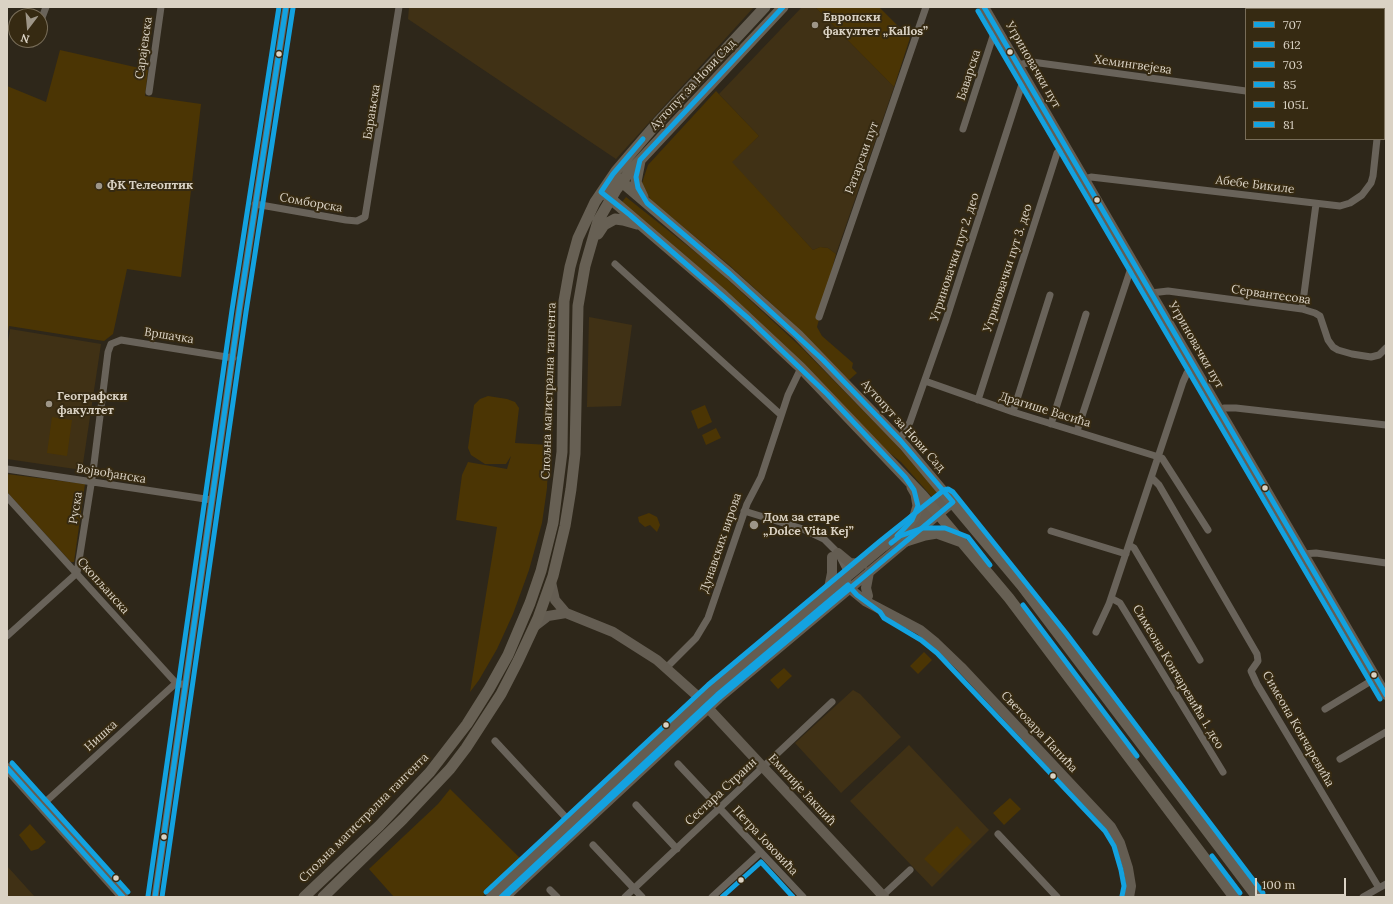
<!DOCTYPE html>
<html>
<head>
<meta charset="utf-8">
<style>
  body { margin:0 }
  #map { position:relative; width:1393px; height:904px; overflow:hidden; background:#2e271a; font-family:Lora,serif }
  canvas { display:block }
  .frame { position:absolute; inset:0; border:8px solid #dad2c4; pointer-events:none }
  .legend { position:absolute; left:1245px; top:8px; width:140px; height:132px; box-sizing:border-box; background:#362a12; border:1px solid #786d59; margin:0; padding:5px 7px; list-style:none; font-size:12px; color:#dad2c4 }
  .legend li { display:flex; align-items:center; gap:8px; height:20px }
  .legend b { width:20px; border:1px solid #786d59 }
  .north { position:absolute; left:8px; top:8px; width:40px; height:40px; box-sizing:border-box; background:#362a12; border:1px solid #786d59; border-radius:50%; rotate:196deg; font-size:11px; font-weight:700; line-height:16px; text-align:center; color:#dad2c4 }
  .north::after { content:''; display:block; margin:auto; width:14px; height:18px; background:#9e9688; clip-path:polygon(50% 0,100% 100%,50% 72%,0 100%) }
  .scale { position:absolute; left:1255px; top:878px; width:91px; height:18px; box-sizing:border-box; border:2px solid #dad2c4; border-top:0; padding-left:5px; font-size:12px; line-height:14px; white-space:nowrap; color:#dad2c4; -webkit-text-stroke:3px #362a12; paint-order:stroke }
</style>
</head>
<body>
<div id="map">
<canvas width="1393" height="904"></canvas>
<div class="frame"></div>
<ul class="legend">
<li><b style="height:5px;background:#13a2e0"></b>707</li>
<li><b style="height:5px;background:#13a2e0"></b>612</li>
<li><b style="height:5px;background:#13a2e0"></b>703</li>
<li><b style="height:5px;background:#13a2e0"></b>85</li>
<li><b style="height:5px;background:#13a2e0"></b>105L</li>
<li><b style="height:5px;background:#13a2e0"></b>81</li>
</ul>
<div class="north">N</div>
<div class="scale">100 m</div>
</div>
<script>
const ctx = document.querySelector('canvas').getContext('2d');
ctx.lineJoin = 'round';
function fill(path, color) { ctx.fillStyle = color; ctx.fill(path, 'evenodd'); }
const shape = rows => new Path2D(rows.map(r => 'M' + r).join(''));
function trace(path, color, width, dash) { ctx.strokeStyle = color; ctx.lineWidth = width; ctx.lineCap = dash ? 'butt' : 'round'; ctx.setLineDash(dash || []); ctx.stroke(path); }
function write(font, color, halo, rows, align = 'center') {
  ctx.font = font + ' Lora,serif'; ctx.lineWidth = 4; ctx.setLineDash([]); ctx.textBaseline = 'middle'; ctx.strokeStyle = halo; ctx.fillStyle = color; for (const [text, x, y, turn = 0] of rows) {
    ctx.save(); ctx.translate(x, y); ctx.rotate((+turn || 0) * Math.PI / 180); ctx.textAlign = isNaN(turn) ? turn : align; if (halo) ctx.strokeText(text, 0, 0); ctx.fillText(text, 0, 0); ctx.restore();
  }
}
fill(shape([
  [409,7,754,7,616,159,408,19],
  [802,7,815,7,894,87,836,254,828,248,820,247,813,250,731,162,759,136,719,94],
  [589,317,632,325,621,406,587,407],
  [10,329,101,344,82,470,7,459,7,348],
  [853,690,860,694,901,737,841,793,795,743],
  [909,745,989,830,932,887,850,801],
  [7,866,35,897,7,897]
]), '#403115');
fill(shape([
  [815,7,879,7,910,38,894,87],
  [60,50,148,70,145,96,201,104,181,277,127,269,113,334,104,341,9,326,7,338,7,86,46,102],
  [716,91,759,136,732,162,813,250,820,247,828,248,836,254,817,327,822,336,853,363,852,368,857,373,849,380,786,317,729,265,652,201,644,191,642,183,648,165],
  [626,197,713,266,802,348,895,443,937,492,937,498,932,497,901,462,886,450,807,368,622,202],
  [488,396,507,399,515,402,519,408,515,443,549,445,547,488,542,523,529,570,513,614,497,649,479,680,470,692,497,527,456,520,462,475,468,462,507,469,511,456,506,464,485,464,471,455,468,448,474,405,480,399],
  [705,405,712,422,698,429,691,411],
  [52,417,72,420,67,456,47,453],
  [716,428,721,438,706,445,702,435],
  [7,474,85,484,74,562,71,562,7,492],
  [649,513,657,517,660,525,657,532,650,525,645,527,639,522,638,517],
  [924,652,932,660,918,674,910,666],
  [784,668,792,676,778,689,770,680],
  [450,789,522,860,482,897,394,897,369,869,438,804],
  [1010,798,1021,809,1004,825,993,813],
  [30,824,46,842,38,849,31,851,19,835],
  [957,826,972,842,940,874,924,859]
]), '#4b3504');
trace(shape([
  [40,23,46,7],
  [1018,65,1032,62,1246,91],
  [1384,76,1386,55],
  [149,92,161,7],
  [963,129,994,33,997,29],
  [1084,179,1091,177,1340,206,1350,203,1362,195,1371,183,1373,176,1377,139],
  [255,204,346,220,357,221,365,217,399,7],
  [615,264,781,415],
  [1151,293,1168,291,1302,309,1315,313,1320,316,1328,340,1333,347,1338,350,1352,354,1371,357,1379,355,1386,348],
  [1302,309,1316,204],
  [819,317,926,7],
  [925,381,1013,412,1162,458,1208,530],
  [978,400,1057,153,1064,146],
  [1219,410,1224,408,1236,408,1386,425],
  [1013,412,1050,295],
  [1051,424,1086,314],
  [1077,431,1130,271,1135,266],
  [900,440,910,422,946,320,1022,84,1026,80],
  [7,469,212,500],
  [1152,478,1159,485,1257,654,1258,661,1251,671,1257,684,1379,888],
  [7,497,176,683,185,685],
  [744,511,803,529,824,539,838,553,849,575],
  [1051,531,1126,554],
  [1129,545,1134,548,1200,660],
  [1303,554,1316,553,1386,563],
  [1111,598,1120,603,1223,772],
  [1096,632,1109,604,1183,382,1187,373,1193,367],
  [7,636,77,573,93,472,108,352,111,344,121,340,233,358],
  [667,667,696,638,708,618,747,504,761,477,788,395,801,368],
  [1325,709,1376,678],
  [495,741,570,822],
  [1340,759,1386,732],
  [678,764,803,897],
  [636,805,677,849],
  [41,806,176,683],
  [998,834,1057,897],
  [593,845,642,897],
  [550,890,557,897],
  [155,897,239,311,286,7],
  [625,897,832,702],
  [712,897,761,852],
  [881,897,910,870],
  [1363,897,1386,884]
]), '#69635a', 7);
trace(shape([
  [984,7,1386,695],
  [838,553,850,563,863,564],
  [551,582,555,600,566,613],
  [846,582,854,592,865,601,920,630,936,643,961,667,1111,827,1120,843,1128,868,1131,886,1129,897],
  [828,593,832,573,832,557],
  [868,596,866,588,869,572],
  [535,626,548,616,566,613,613,632,657,660,695,694,884,897],
  [7,768,123,897],
  [491,897,712,690,883,547,948,496],
  [505,897,719,698,953,502]
]), '#645d52', 10);
trace(shape([
  [640,161,636,182,643,197],
  [616,177,730,274,798,335,905,446,1022,586,1257,897],
  [605,194,723,295,801,368,923,496,1009,598,1234,897],
  [598,234,604,225,615,219,623,220,637,224],
  [905,529,915,516,918,506,916,494,912,487],
  [903,542,925,535,937,533,962,542],
  [304,897,379,826,430,772,467,724,489,689,508,655,530,603,541,571,553,523,562,452,564,301,570,267,578,238,595,202,616,171,658,122,765,7],
  [323,897,403,819,450,769,466,748,501,694,518,661,538,618,553,576,565,526,571,489,575,454,578,306,585,266,598,221,616,190,630,171,783,7]
]), '#676054', 11);
trace(shape([
  [984,7,1386,695],
  [643,139,613,174,601,192,630,215,749,319,827,394,905,477,914,490,918,506,912,520,897,536],
  [7,768,123,897],
  [505,897,719,698,953,502,900,440,823,360,730,274,647,203,638,188,636,177,640,160,783,7]
]), '#13a2e0', 5);
trace(shape([
  [162,897,246,312,293,8],
  [501,897,717,695,848,585,857,595,880,612,884,618,921,640,937,653,1105,831,1114,846,1121,870,1124,886,1122,896],
  [722,897,761,862,793,897]
]), '#13a2e0', 5);
trace(shape([
  [891,543,900,536,923,528,945,528,968,537,990,565],
  [1023,605,1137,756],
  [12,763,128,892],
  [1212,856,1240,893],
  [486,892,708,685,879,542,944,490,948,489,953,492,1066,633,1263,893]
]), '#13a2e0', 5);
trace(shape([
  [155,897,239,311,286,7]
]), '#13a2e0', 5);
trace(shape([
  [148,896,232,310,279,7]
]), '#13a2e0', 5);
trace(shape([
  [978,11,1380,699]
]), '#13a2e0', 5);
for (const [x, y, r, color] of [
  [815,25,4,"#9e9688"],
  [1010,52,3.5,"#dad2c4"],
  [279,54,3.5,"#dad2c4"],
  [99,186,4,"#9e9688"],
  [1097,200,3.5,"#dad2c4"],
  [49,404,4,"#9e9688"],
  [1265,488,3.5,"#dad2c4"],
  [754,525,5,"#9e9688"],
  [1374,675,3.5,"#dad2c4"],
  [666,725,3.5,"#dad2c4"],
  [1053,776,3.5,"#dad2c4"],
  [164,837,3.5,"#dad2c4"],
  [116,878,3.5,"#dad2c4"],
  [741,880,3.5,"#dad2c4"]
]) { const dot = new Path2D(); dot.arc(x, y, r, 0, 2 * Math.PI); ctx.fillStyle = color; ctx.fill(dot); trace(dot, '#362a12', 1.5); }
write('bold 12px', '#dad2c4', '#362a12', [
  ["Европски",823,18],
  ["факултет „Kallos”",823,32],
  ["ФК Телеоптик",107,186],
  ["Географски",57,397],
  ["факултет",57,411],
  ["Дом за старе",763,518],
  ["„Dolce Vita Kej”",763,532]
], 'left');
write('12px', '#dad2c4', '#362a12', [
  ["Сарајевска",144,48,-82],
  ["Угриновачки пут",1033,65,60],
  ["Хемингвејева",1133,65,8],
  ["Баварска",969,75,-72],
  ["Аутопут за Нови Сад",693,85,-47],
  ["Барањска",372,112,-81],
  ["Ратарски пут",862,158,-70],
  ["Абебе Бикиле",1255,185,7],
  ["Сомборска",311,203,10],
  ["Угриновачки пут 2. део",955,257,-72],
  ["Угриновачки пут 3. део",1008,268,-72],
  ["Сервантесова",1271,295,8],
  ["Вршачка",169,336,9],
  ["Угриновачки пут",1196,345,60],
  ["Спољна магистрална тангента",549,391,-88],
  ["Драгише Васића",1045,410,17],
  ["Аутопут за Нови Сад",903,426,48],
  ["Војвођанска",111,474,9],
  ["Руска",76,508,-81],
  ["Дунавских вирова",721,543,-71],
  ["Скопљанска",103,586,48],
  ["Симеона Кончаревића 1. део",1178,677,59],
  ["Симеона Кончаревића",1298,729,60],
  ["Светозара Папића",1039,732,47],
  ["Нишка",101,736,-42],
  ["Емилије Јакшић",802,790,47],
  ["Сестара Страин",721,792,-43],
  ["Спољна магистрална тангента",364,818,-45],
  ["Петра Јововића",765,841,47]
]);
</script>
</body>
</html>
